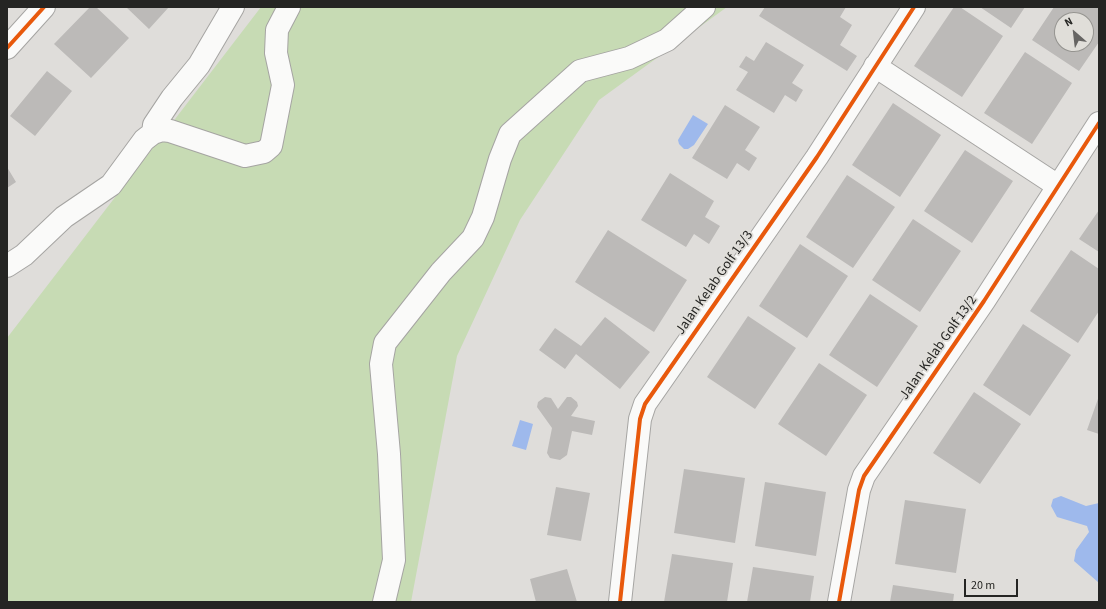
<!DOCTYPE html>
<html>
<head>
<meta charset="utf-8">
<style>
  body { margin:0 }
  #map { position:relative; width:1106px; height:609px; overflow:hidden; background:#dfddda; font-family:"Source Sans 3",sans-serif }
  canvas { display:block }
  .frame { position:absolute; inset:0; border:8px solid #252523; pointer-events:none }
  .north { position:absolute; left:1054px; top:12px; width:40px; height:40px; box-sizing:border-box; background:#e0ded9; border:1px solid #959490; border-radius:50%; rotate:332deg; font-size:11px; font-weight:700; line-height:16px; text-align:center; color:#252523 }
  .north::after { content:''; display:block; margin:auto; width:14px; height:18px; background:#666563; clip-path:polygon(50% 0,100% 100%,50% 72%,0 100%) }
  .scale { position:absolute; left:964px; top:579px; width:54px; height:18px; box-sizing:border-box; border:2px solid #252523; border-top:0; padding-left:5px; font-size:12px; line-height:14px; white-space:nowrap; color:#252523; -webkit-text-stroke:3px #e0ded9; paint-order:stroke }
</style>
</head>
<body>
<div id="map">
<canvas width="1106" height="609"></canvas>
<div class="frame"></div>
<div class="north">N</div>
<div class="scale">20 m</div>
</div>
<script>
const ctx = document.querySelector('canvas').getContext('2d');
ctx.lineJoin = 'round';
function fill(path, color) { ctx.fillStyle = color; ctx.fill(path, 'evenodd'); }
const shape = rows => new Path2D(rows.map(r => 'M' + r).join(''));
function trace(path, color, width, dash) { ctx.strokeStyle = color; ctx.lineWidth = width; ctx.lineCap = dash ? 'butt' : 'round'; ctx.setLineDash(dash || []); ctx.stroke(path); }
function write(font, color, halo, rows, align = 'center') {
  ctx.font = font + ' "Source Sans 3",sans-serif'; ctx.lineWidth = 3.5; ctx.setLineDash([]); ctx.textBaseline = 'middle'; ctx.strokeStyle = halo; ctx.fillStyle = color; for (const [text, x, y, turn = 0] of rows) {
    ctx.save(); ctx.translate(x, y); ctx.rotate((+turn || 0) * Math.PI / 180); ctx.textAlign = isNaN(turn) ? turn : align; if (halo) ctx.strokeText(text, 0, 0); ctx.fillText(text, 0, 0); ctx.restore();
  }
}
fill(shape([
  [261,7,727,7,599,100,520,220,457,356,411,602,7,602,7,338]
]), '#c7dbb4');
fill(shape([
  [693,115,708,124,694,145,688,149,684,149,679,144,678,140],
  [520,420,533,424,526,450,512,446],
  [1061,496,1086,506,1099,503,1099,583,1074,561,1076,550,1089,532,1087,526,1057,517,1051,506,1053,499]
]), '#9eb9ec');
fill(shape([
  [90,7,96,7,129,38,91,78,54,44],
  [126,7,169,7,149,29],
  [765,7,846,7,840,17,852,25,840,45,857,56,847,71,759,16],
  [954,7,960,7,1003,36,962,97,914,66],
  [980,7,1025,7,1011,28],
  [1054,7,1099,7,1099,42,1079,71,1032,40],
  [1062,20,1086,20,1086,44,1062,44],
  [766,42,804,65,792,83,803,90,796,102,785,95,774,113,736,90,748,72,739,67,746,56,754,61],
  [1025,52,1072,83,1032,144,984,113],
  [47,71,72,91,35,136,10,116],
  [893,103,941,135,900,197,852,165],
  [725,105,760,127,745,150,757,158,749,171,737,163,727,179,692,158],
  [965,150,1013,181,972,243,924,211],
  [7,167,16,182,7,188],
  [670,173,714,201,705,217,720,226,709,244,694,234,686,247,641,220],
  [847,175,895,207,853,268,806,237],
  [1099,210,1099,252,1079,239],
  [913,219,961,251,920,312,872,280],
  [608,230,687,280,654,332,575,282],
  [800,244,848,276,807,338,759,306],
  [1071,250,1099,269,1099,311,1078,343,1030,311],
  [870,294,918,326,877,387,829,355],
  [748,316,796,348,755,409,707,377],
  [605,317,650,352,620,389,576,354,565,369,539,350,555,328,581,346],
  [1023,324,1071,355,1030,416,983,385],
  [819,363,867,395,826,456,778,424],
  [974,392,1021,424,980,484,933,453],
  [1099,396,1099,434,1087,430],
  [545,397,551,398,558,409,567,397,571,397,577,402,578,406,571,416,595,421,592,435,572,431,567,455,560,460,550,458,547,453,552,428,537,407,538,402],
  [684,469,745,478,735,543,674,533],
  [765,482,826,492,816,556,755,546],
  [556,487,590,493,581,541,547,535],
  [905,500,966,509,956,573,895,564],
  [672,554,733,563,727,602,664,602],
  [753,567,814,576,810,602,747,602],
  [567,569,577,602,536,602,530,579],
  [893,585,954,594,953,602,890,602]
]), '#bcbab8');
const minor = shape([
  [7,48,44,7],
  [875,66,1058,186],
  [153,133,154,125,172,98,199,65,233,7],
  [7,266,24,255,64,217,111,185,144,140,153,133,162,130,170,131,245,156,264,152,271,146,283,85,276,53,277,30,289,7],
  [384,602,394,560,389,454,381,364,385,343,441,272,473,238,483,217,500,159,510,134,580,71,629,58,667,40,704,7],
  [620,602,640,419,645,404,817,157,914,7],
  [839,602,859,490,864,476,984,301,1099,123]
]);
trace(minor, '#a5a4a2', 24);
trace(minor, '#fafaf9', 22);
trace(shape([
  [7,48,44,7],
  [620,602,640,419,645,404,817,157,914,7],
  [839,602,859,490,864,476,984,301,1099,123]
]), '#e8590c', 4);
write('14px', '#252523', '#e0ded9', [
  ["Jalan Kelab Golf 13/3",715,283,-55],
  ["Jalan Kelab Golf 13/2",939,348,-55]
]);
</script>
</body>
</html>
